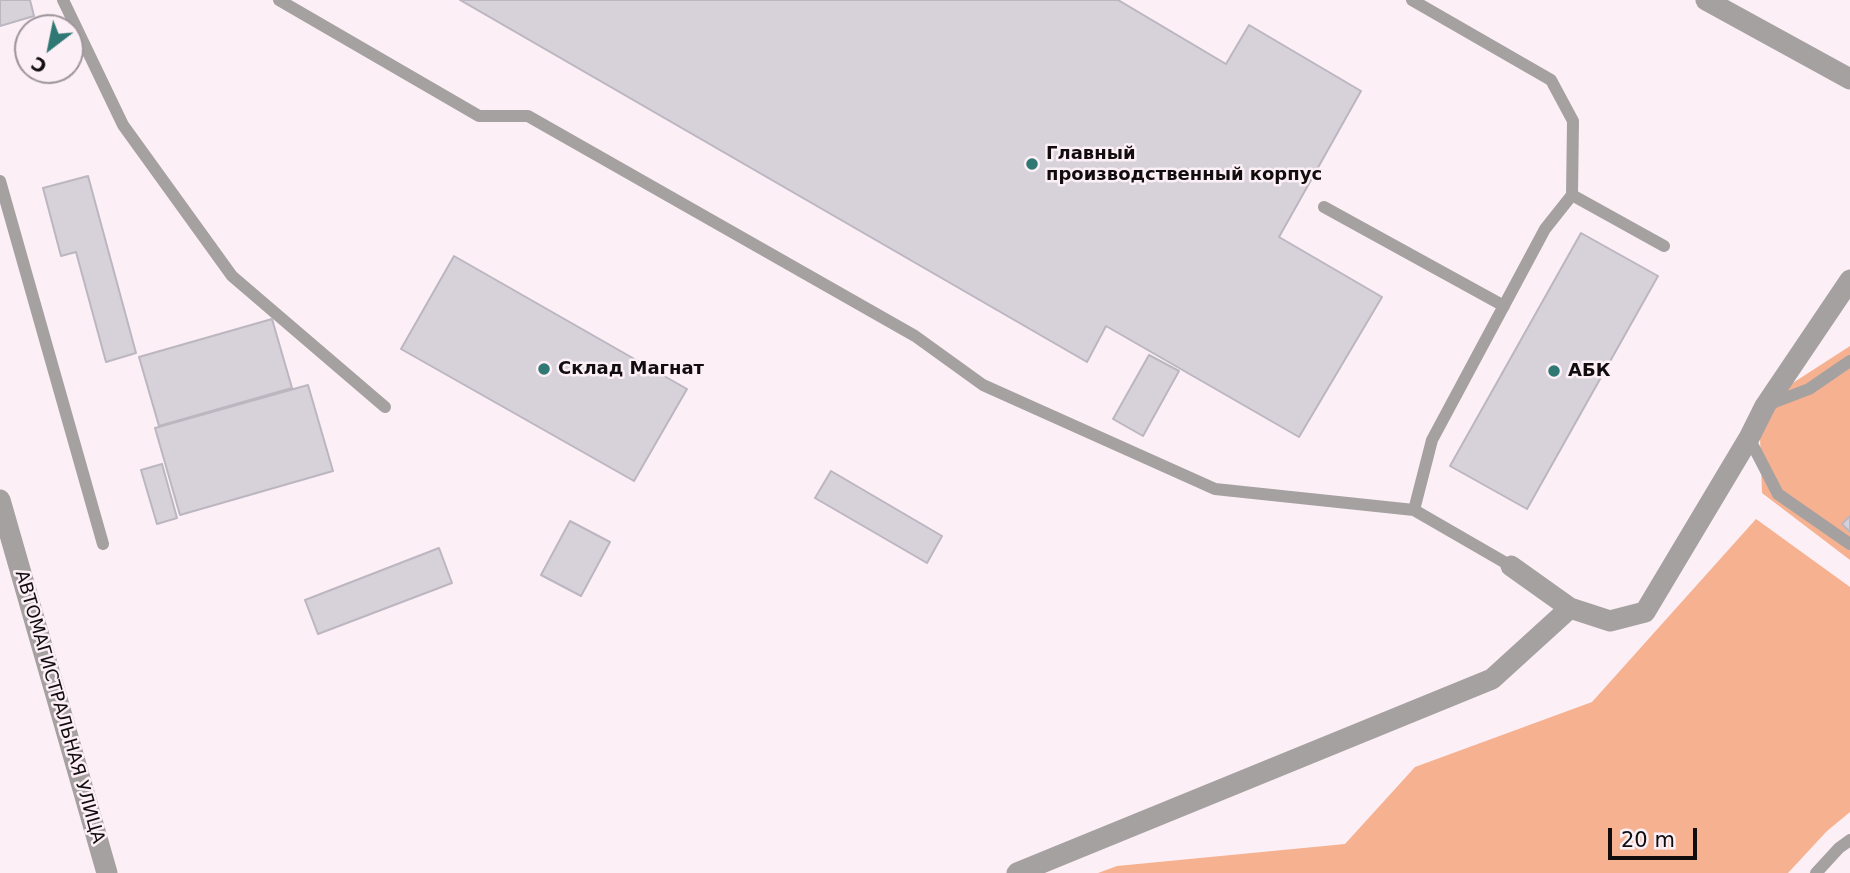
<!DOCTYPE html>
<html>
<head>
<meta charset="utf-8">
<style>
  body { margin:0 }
  #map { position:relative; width:1850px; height:873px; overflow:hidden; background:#fcf0f6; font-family:"DejaVu Sans",sans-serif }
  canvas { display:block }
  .north { position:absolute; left:14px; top:14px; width:70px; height:70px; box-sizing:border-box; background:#fcf0f6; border:2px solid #9e959a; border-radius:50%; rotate:212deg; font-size:19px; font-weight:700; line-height:28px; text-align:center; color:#110d0f }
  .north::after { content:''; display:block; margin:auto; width:24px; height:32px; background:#2f7874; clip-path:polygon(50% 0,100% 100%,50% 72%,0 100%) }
  .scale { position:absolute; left:1608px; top:828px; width:89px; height:32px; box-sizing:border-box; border:4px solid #110d0f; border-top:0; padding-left:9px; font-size:21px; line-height:24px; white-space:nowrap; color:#110d0f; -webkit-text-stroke:5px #fcf0f6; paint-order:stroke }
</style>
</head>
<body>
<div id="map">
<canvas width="1850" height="873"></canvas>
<div class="north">С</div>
<div class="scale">20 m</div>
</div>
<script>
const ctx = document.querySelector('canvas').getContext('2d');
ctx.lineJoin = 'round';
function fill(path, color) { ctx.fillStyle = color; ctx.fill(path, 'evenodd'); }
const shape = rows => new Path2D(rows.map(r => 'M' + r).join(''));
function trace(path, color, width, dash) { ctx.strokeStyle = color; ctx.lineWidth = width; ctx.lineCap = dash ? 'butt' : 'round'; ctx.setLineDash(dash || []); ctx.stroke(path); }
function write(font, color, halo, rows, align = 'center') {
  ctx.font = font + ' "DejaVu Sans",sans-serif'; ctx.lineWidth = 5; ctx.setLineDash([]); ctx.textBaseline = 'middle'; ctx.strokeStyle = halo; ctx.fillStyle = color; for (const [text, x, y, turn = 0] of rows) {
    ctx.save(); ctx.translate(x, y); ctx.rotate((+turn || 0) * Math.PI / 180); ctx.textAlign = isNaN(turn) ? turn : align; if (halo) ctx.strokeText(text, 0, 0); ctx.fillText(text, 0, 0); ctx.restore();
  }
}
fill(shape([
  [1850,346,1850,560,1762,493,1760,437,1785,388],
  [1756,519,1850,587,1850,812,1827,831,1788,873,1098,873,1117,866,1345,844,1415,767,1592,702]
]), '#f6b190');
const building = shape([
  [0,0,30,0,34,16,0,26,0,0],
  [460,0,1118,0,1226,64,1249,25,1361,91,1279,237,1382,297,1299,437,1106,326,1087,362,460,0],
  [88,176,136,353,106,362,76,252,61,256,43,188,88,176],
  [1581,233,1658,276,1527,509,1450,466,1581,233],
  [454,256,687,389,634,481,401,349,454,256],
  [272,319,292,388,159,426,139,357,272,319],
  [1149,355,1179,371,1143,436,1113,419,1149,355],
  [308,385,333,471,180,515,155,428,308,385],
  [162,464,177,518,157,524,141,470,162,464],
  [831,471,942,536,927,563,815,498,831,471],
  [1850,516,1850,532,1842,524,1850,516],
  [570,521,610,542,581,596,541,575,570,521],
  [439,548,452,583,318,634,305,600,439,548]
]);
fill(building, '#d7d1da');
trace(building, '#bcb6c0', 2);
trace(shape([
  [63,0,123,125,232,276,385,407],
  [279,0,479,116,528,116,915,336,983,385,1215,489,1414,510,1511,566],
  [1412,0,1551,80,1573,121,1572,195,1664,246],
  [0,181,103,544],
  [1324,207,1504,306],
  [1767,405,1809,389,1850,361],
  [1749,438,1778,494,1850,544],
  [1414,510,1432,440,1545,229,1572,195],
  [1816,873,1839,848,1850,840]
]), '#a6a1a1', 12);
trace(shape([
  [1706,0,1850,79],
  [0,500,107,873],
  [1511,566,1570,608,1610,621,1645,612,1749,438,1765,406,1850,280],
  [1017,873,1492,679,1570,608]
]), '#a6a1a1', 21);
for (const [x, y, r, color] of [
  [1032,164,7,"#2f7874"],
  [544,369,7,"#2f7874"],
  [1554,371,7,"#2f7874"]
]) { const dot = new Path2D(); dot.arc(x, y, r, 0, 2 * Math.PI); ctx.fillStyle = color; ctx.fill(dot); trace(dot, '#fcf0f6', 2.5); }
write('bold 18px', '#110d0f', '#fcf0f6', [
  ["Главный",1046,154],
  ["производственный корпус",1046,175],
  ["Склад Магнат",558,369],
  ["АБК",1568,371]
], 'left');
write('18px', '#110d0f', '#fcf0f6', [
  ["АВТОМАГИСТРАЛЬНАЯ УЛИЦА",59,707,74]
]);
</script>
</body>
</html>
